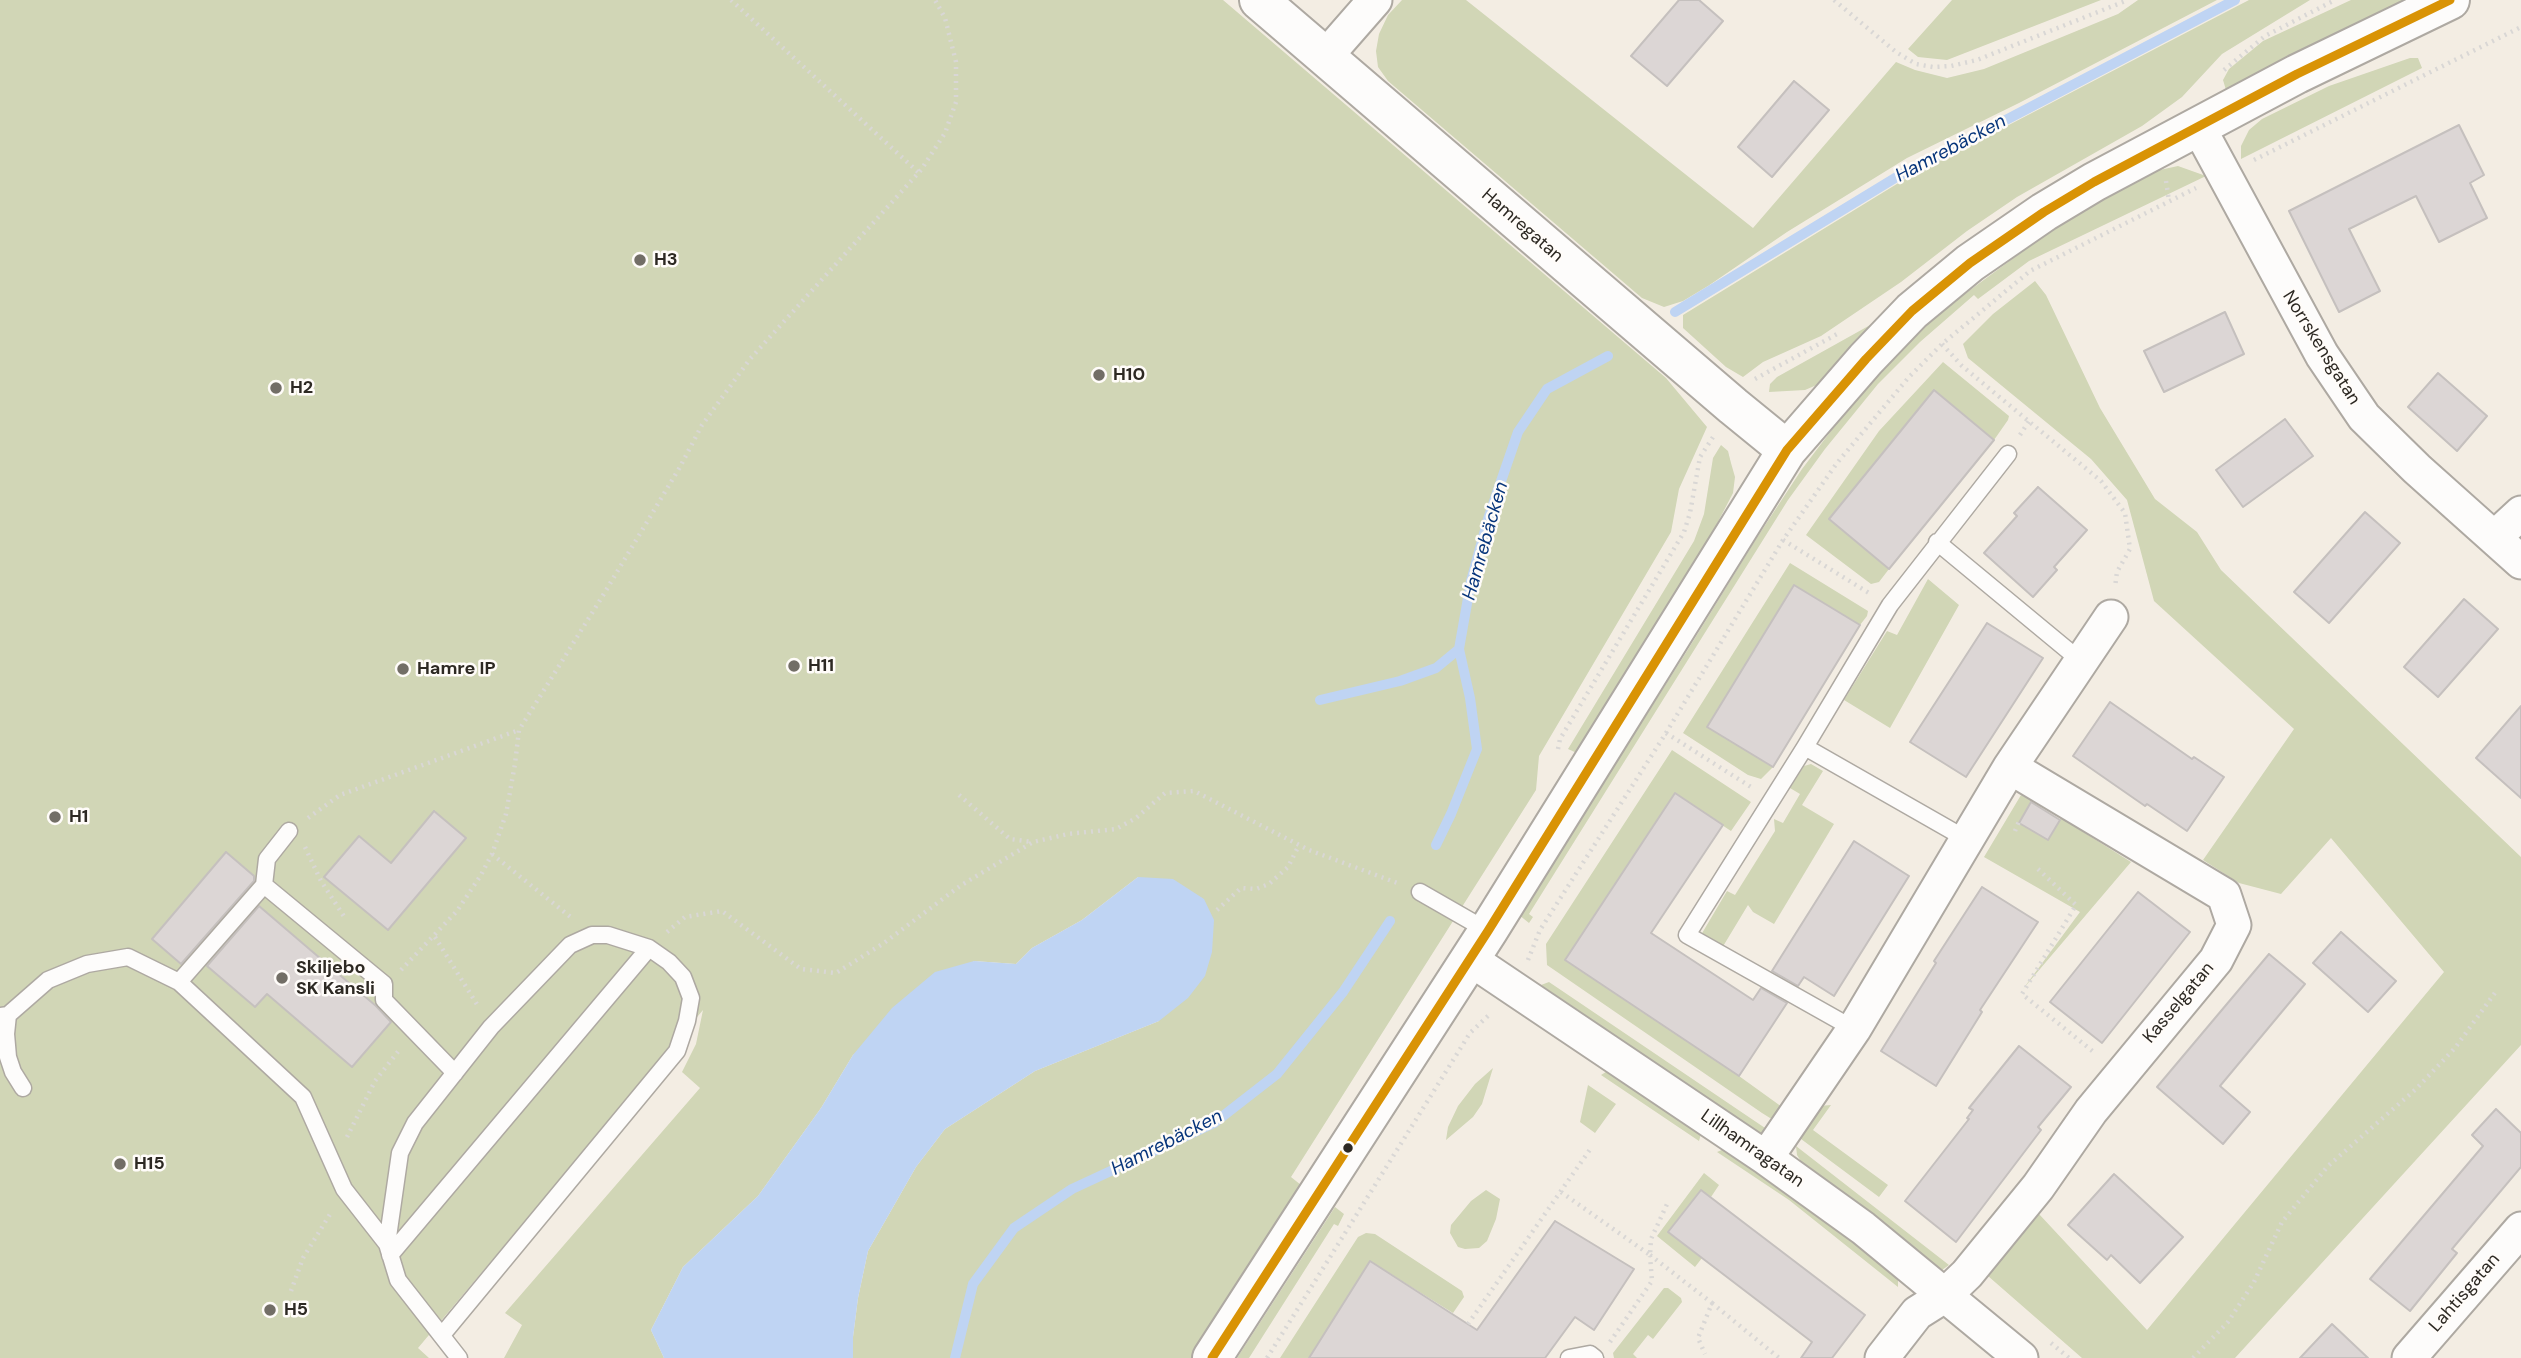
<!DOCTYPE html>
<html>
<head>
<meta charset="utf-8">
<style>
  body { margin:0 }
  canvas { display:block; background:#f3ede3 }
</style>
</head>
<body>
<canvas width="2521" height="1358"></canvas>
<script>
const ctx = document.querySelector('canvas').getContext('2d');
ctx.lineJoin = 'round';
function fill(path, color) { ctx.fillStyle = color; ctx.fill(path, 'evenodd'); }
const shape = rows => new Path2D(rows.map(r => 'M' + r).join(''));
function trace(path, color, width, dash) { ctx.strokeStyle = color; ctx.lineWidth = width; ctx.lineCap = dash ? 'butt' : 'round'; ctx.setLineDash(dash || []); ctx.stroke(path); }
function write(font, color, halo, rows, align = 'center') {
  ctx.font = font + ' "DM Sans",sans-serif'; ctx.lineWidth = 5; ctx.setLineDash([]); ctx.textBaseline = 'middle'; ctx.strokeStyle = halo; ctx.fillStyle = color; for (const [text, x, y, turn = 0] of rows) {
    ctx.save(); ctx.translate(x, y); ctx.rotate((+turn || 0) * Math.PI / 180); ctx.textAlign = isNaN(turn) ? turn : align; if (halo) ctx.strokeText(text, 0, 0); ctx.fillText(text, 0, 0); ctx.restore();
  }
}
fill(shape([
  [0,0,1223,0,1666,378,1707,427,1679,489,1671,532,1539,756,1536,790,1291,1177,1306,1189,1201,1358,853,1358,853,1337,858,1298,868,1251,916,1167,945,1129,1035,1071,1159,1021,1138,877,1082,920,1032,948,1016,964,974,961,853,1055,821,1108,758,1196,683,1267,651,1330,664,1358,504,1358,522,1325,505,1313,700,1088,682,1072,696,1044,703,1010,418,1348,429,1358,0,1358],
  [1402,0,1466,0,1753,228,1896,62,1915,70,1947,78,1984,69,2118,14,2138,0,2217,0,2019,103,1907,158,1787,232,1708,286,1683,301,1664,307,1642,298,1388,81,1378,67,1376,51,1379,34,1388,15],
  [1952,0,2101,0,1947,60,1918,57,1908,49],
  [2249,0,2310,0,2222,54,2182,97,2142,126,2017,197,1967,231,1901,282,1821,336,1763,362,1743,377,1726,367,1683,328,1683,315,1905,179],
  [2351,0,2407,0,2226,90,2223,80,2229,69,2263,41],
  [2410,58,2418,58,2422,68,2241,159,2241,146,2249,130,2262,119,2329,86],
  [2178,166,2206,176,2029,261,1978,299,1974,295,1920,342,1878,384,1825,449,1788,500,1529,914,1533,917,1529,923,1519,915,1687,651,1756,539,1802,469,1853,402,1906,342,1958,299,2061,223,2135,179,2155,171],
  [2035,281,2046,295,2100,408,2155,499,2197,532,2221,570,2521,857,2521,1045,2235,1358,2082,1358,1988,1276,2039,1214,2147,1330,2444,972,2331,838,2281,894,2239,883,2203,860,2294,729,2154,601,2127,500,2091,459,1968,358,1963,344,1993,314],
  [1872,324,1875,327,1819,384,1805,390,1769,392,1770,384,1777,377],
  [1943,362,2009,416,2008,420,1994,440,1934,390,1829,519,1889,569,1879,582,1871,584,1806,535,1879,431],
  [1721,445,1728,451,1731,463,1735,477,1733,493,1707,543,1579,754,1568,749,1694,541,1704,514,1713,458],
  [1790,563,1868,611,1867,616,1860,625,1793,586,1707,727,1773,767,1761,779,1748,775,1683,733],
  [1928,579,1959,605,1890,728,1844,700,1887,631,1897,635],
  [1672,750,1751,802,1731,831,1675,794,1565,960,1739,1076,1782,1107,1775,1118,1770,1118,1762,1113,1547,965,1546,944],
  [1811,764,1823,771,1802,805,1834,824,1774,924,1753,912,1748,905,1722,948,1701,935,1727,891,1735,895,1775,831,1774,819,1783,823,1800,794,1790,788,1804,766],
  [2021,795,2032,801,2019,823,2048,840,2061,818,2131,862,2023,989,2080,912,1984,857],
  [1549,982,1768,1130,1765,1137,1541,985],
  [1493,1068,1482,1104,1473,1117,1446,1140,1448,1127,1458,1106,1475,1084],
  [1609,1070,1701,1134,1699,1141,1601,1075],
  [1588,1085,1616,1104,1595,1133,1580,1122],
  [1831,1105,1813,1130,1888,1185,1879,1197,1797,1136,1819,1106],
  [1796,1146,1949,1265,1942,1270,1935,1267,1804,1166,1797,1155],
  [1724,1149,1780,1187,1873,1257,1898,1280,1898,1287,1789,1200,1717,1152],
  [1704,1173,1719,1185,1711,1197,1701,1190,1702,1258,1695,1267,1657,1236],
  [1486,1190,1500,1199,1496,1219,1487,1241,1479,1248,1465,1249,1458,1247,1450,1233,1451,1225,1471,1201],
  [1335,1207,1344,1214,1338,1226,1334,1224,1249,1358,1237,1358],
  [1366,1233,1375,1234,1462,1291,1464,1297,1453,1313,1370,1261,1309,1358,1280,1358,1358,1237],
  [1664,1288,1668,1288,1681,1298,1682,1302,1653,1339,1648,1335,1633,1354,1637,1358,1614,1358,1613,1353]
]), '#d1d6b6');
fill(shape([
  [1138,877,1173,879,1204,899,1214,920,1212,952,1205,976,1188,998,1159,1021,1035,1071,945,1129,916,1167,868,1251,858,1298,853,1337,853,1358,664,1358,651,1330,683,1267,758,1196,821,1108,853,1055,892,1008,935,972,974,961,1016,964,1032,948,1082,920]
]), '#bfd4f3');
trace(shape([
  [1675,312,1895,178,2235,0],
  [1320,700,1400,681,1436,668,1459,649],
  [1436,845,1451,814,1477,749,1470,698,1459,649,1471,581,1488,519,1518,432,1547,389,1608,356],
  [955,1358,973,1284,1014,1228,1072,1189,1214,1123,1277,1074,1343,992,1390,921]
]), '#bfd4f3', 10);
const building = shape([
  [1679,0,1699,0,1723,21,1667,86,1631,56,1679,0],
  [1794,81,1829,110,1772,177,1738,147,1794,81],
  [2459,125,2484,175,2470,183,2487,218,2439,242,2416,196,2349,229,2380,291,2339,312,2289,211,2459,125],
  [2225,312,2244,354,2164,392,2144,351,2225,312],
  [2438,373,2487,416,2457,451,2408,407,2438,373],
  [1934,390,1994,440,1889,569,1829,519,1934,390],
  [2285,419,2313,456,2243,507,2216,470,2285,419],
  [2038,487,2087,530,2054,567,2057,570,2033,597,1984,553,2017,516,2014,513,2038,487],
  [2365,512,2400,543,2329,623,2294,592,2365,512],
  [1794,585,1860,625,1773,767,1707,727,1794,585],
  [2464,599,2498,629,2438,697,2404,667,2464,599],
  [1987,623,2043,658,1966,777,1910,742,1987,623],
  [2110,702,2192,759,2194,757,2224,777,2187,831,2147,804,2145,806,2073,756,2110,702],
  [2521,706,2521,798,2476,758,2521,706],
  [1675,793,1723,825,1651,933,1753,1000,1761,988,1787,1003,1739,1076,1565,960,1675,793],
  [2031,802,2060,820,2048,840,2019,823,2031,802],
  [434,811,466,838,388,930,324,877,359,836,391,863,434,811],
  [1854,841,1909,876,1834,996,1804,977,1798,986,1772,971,1854,841],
  [226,852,254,876,254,881,181,964,152,939,226,852],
  [1982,887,2038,922,1980,1010,1982,1012,1936,1086,1881,1051,1936,963,1934,961,1982,887],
  [2138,892,2190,932,2102,1043,2050,1002,2138,892],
  [259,906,376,1006,391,1022,352,1067,267,994,255,1007,207,966,259,906],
  [2341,932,2396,981,2368,1012,2313,963,2341,932],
  [2269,954,2305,984,2220,1086,2250,1112,2223,1144,2157,1087,2269,954],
  [2019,1046,2071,1087,2038,1127,2041,1130,1956,1242,1905,1201,1969,1119,1967,1118,1973,1110,1969,1108,2019,1046],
  [2496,1109,2521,1133,2521,1167,2452,1249,2457,1253,2410,1311,2370,1279,2483,1146,2472,1135,2496,1109],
  [2114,1174,2183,1237,2140,1283,2111,1255,2107,1260,2068,1225,2114,1174],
  [1701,1190,1865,1315,1832,1358,1801,1358,1812,1342,1668,1232,1701,1190],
  [1555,1221,1634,1269,1594,1330,1575,1317,1545,1358,1309,1358,1370,1261,1477,1330,1555,1221],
  [2332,1324,2368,1358,2300,1358,2332,1324]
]);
fill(building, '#dcd6d5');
trace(building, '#c5c0be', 2);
const lane = shape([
  [1937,542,2082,662],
  [1805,747,1968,840],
  [264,885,384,984,384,1000,455,1073],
  [1420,892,1488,931],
  [179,982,264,885,267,859,289,831],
  [8,1015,6,1034,8,1057,13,1072,23,1088],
  [0,1016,8,1015,48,980,87,964,128,957,179,982,303,1097,344,1189,387,1244],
  [1854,1029,1687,935,1805,747,1890,605,2008,454],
  [390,1255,649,948],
  [442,1335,677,1051,687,1021,691,998,683,977,669,962,649,948,608,935,592,935,570,945,491,1027,415,1123,400,1153,387,1244,398,1280,459,1358],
  [1569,1358,1590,1354,1595,1358]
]);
const street = shape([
  [1326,56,1375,0],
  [2199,128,2322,355,2364,417,2417,469,2521,562],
  [2495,537,2521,513],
  [1470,959,1766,1158,1863,1228,2021,1358],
  [1766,1158,1854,1029,2010,767,2111,617],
  [1882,1358,1917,1313,1944,1296,1967,1274,2038,1187,2091,1111,2216,960,2234,925,2224,895,2010,767],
  [2409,1358,2521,1229]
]);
const secondary = shape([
  [1259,0,1733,406,1787,450],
  [1212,1358,1488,931,1787,450,1866,359,1912,311,1970,263,2044,212,2094,182,2297,74,2450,0]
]);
trace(lane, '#aea9a2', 19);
trace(street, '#aea9a2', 37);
trace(secondary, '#aea9a2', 42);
trace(shape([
  [731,0,918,172],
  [1834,0,1896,52,1916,64,1933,67,1951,66,1977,60,2128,0],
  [2224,70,2265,36,2335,0],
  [2254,160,2521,27],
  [2166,181,2169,201],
  [1942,344,1962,366,2101,481,2125,513,2130,549,2117,572,2115,587],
  [1755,379,1839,333],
  [2020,435,2029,421],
  [1783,540,1869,593],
  [1666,733,1751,787],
  [1558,749,1560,739,1684,532,1690,513,1700,457,1715,434],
  [959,795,1010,839,1032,842],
  [308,818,340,795,519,730],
  [2015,831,2020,819],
  [305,847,321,881,345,918],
  [492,854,573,919],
  [2038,869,2076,905,2022,994,2096,1054],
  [1217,910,1241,888,1256,889,1269,884,1288,867,1299,845],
  [667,932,685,917,722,911,801,969,836,973,884,943,960,886,1033,842,1068,834,1116,829,1136,818,1165,793,1194,791,1309,850,1400,884],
  [435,937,478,1006],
  [1528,960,1540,930,1666,733,1783,540,1837,463,1909,377,1942,344,2030,271,2196,188],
  [401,970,457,911,481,875,492,854,506,814,515,764,519,730,602,597,680,467,702,425,750,359,921,170,945,133,956,102,956,62,945,18,935,0],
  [347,1137,375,1081,400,1049],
  [1561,1192,1650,1255,1651,1239,1668,1202],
  [1650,1255,1712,1303,1698,1338,1705,1354],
  [291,1291,303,1258,332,1211],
  [1712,1303,1779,1358],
  [1468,1324,1591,1148],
  [1610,1342,1652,1281,1650,1256],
  [2051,1343,2069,1358],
  [1267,1358,1470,1033,1491,1013],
  [2193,1358,2228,1322,2254,1282,2282,1222,2328,1166,2416,1089,2455,1048,2497,990]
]), '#d9d7d5', 4.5, [2, 5]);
trace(lane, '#fdfcfb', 16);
trace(street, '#fdfcfb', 33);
trace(secondary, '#fdfcfb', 38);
trace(shape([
  [1212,1358,1488,931,1787,450,1866,359,1912,311,1970,263,2044,212,2094,182,2297,74,2450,0]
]), '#d99305', 9);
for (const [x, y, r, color] of [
  [640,260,7,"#726e66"],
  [1099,375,7,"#726e66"],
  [276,388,7,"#726e66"],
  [794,666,7,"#726e66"],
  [403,669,7,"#726e66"],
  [55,817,7,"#726e66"],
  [282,978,7,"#726e66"],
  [1348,1148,6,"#2d2923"],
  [120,1164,7,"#726e66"],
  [270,1310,7,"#726e66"]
]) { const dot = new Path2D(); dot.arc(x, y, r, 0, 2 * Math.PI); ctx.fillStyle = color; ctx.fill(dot); trace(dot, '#fffcf9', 2.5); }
write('18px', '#2d2923', '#fffcf9', [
  ["Hamregatan",1522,226,41],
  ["Norrskensgatan",2321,348,58],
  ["Kasselgatan",2179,1003,-50],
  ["Lillhamragatan",1752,1149,35],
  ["Lahtisgatan",2465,1293,-49]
]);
write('bold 18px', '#2d2923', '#fffcf9', [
  ["H3",654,260],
  ["H10",1113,375],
  ["H2",290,388],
  ["H11",808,666],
  ["Hamre IP",417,669],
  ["H1",69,817],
  ["Skiljebo",296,968],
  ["SK Kansli",296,989],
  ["H15",134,1164],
  ["H5",284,1310]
], 'left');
write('italic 19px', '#07357b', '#fffcf9', [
  ["Hamrebäcken",1951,149,-28],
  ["Hamrebäcken",1486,541,-74],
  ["Hamrebäcken",1167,1143,-27]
]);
</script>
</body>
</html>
